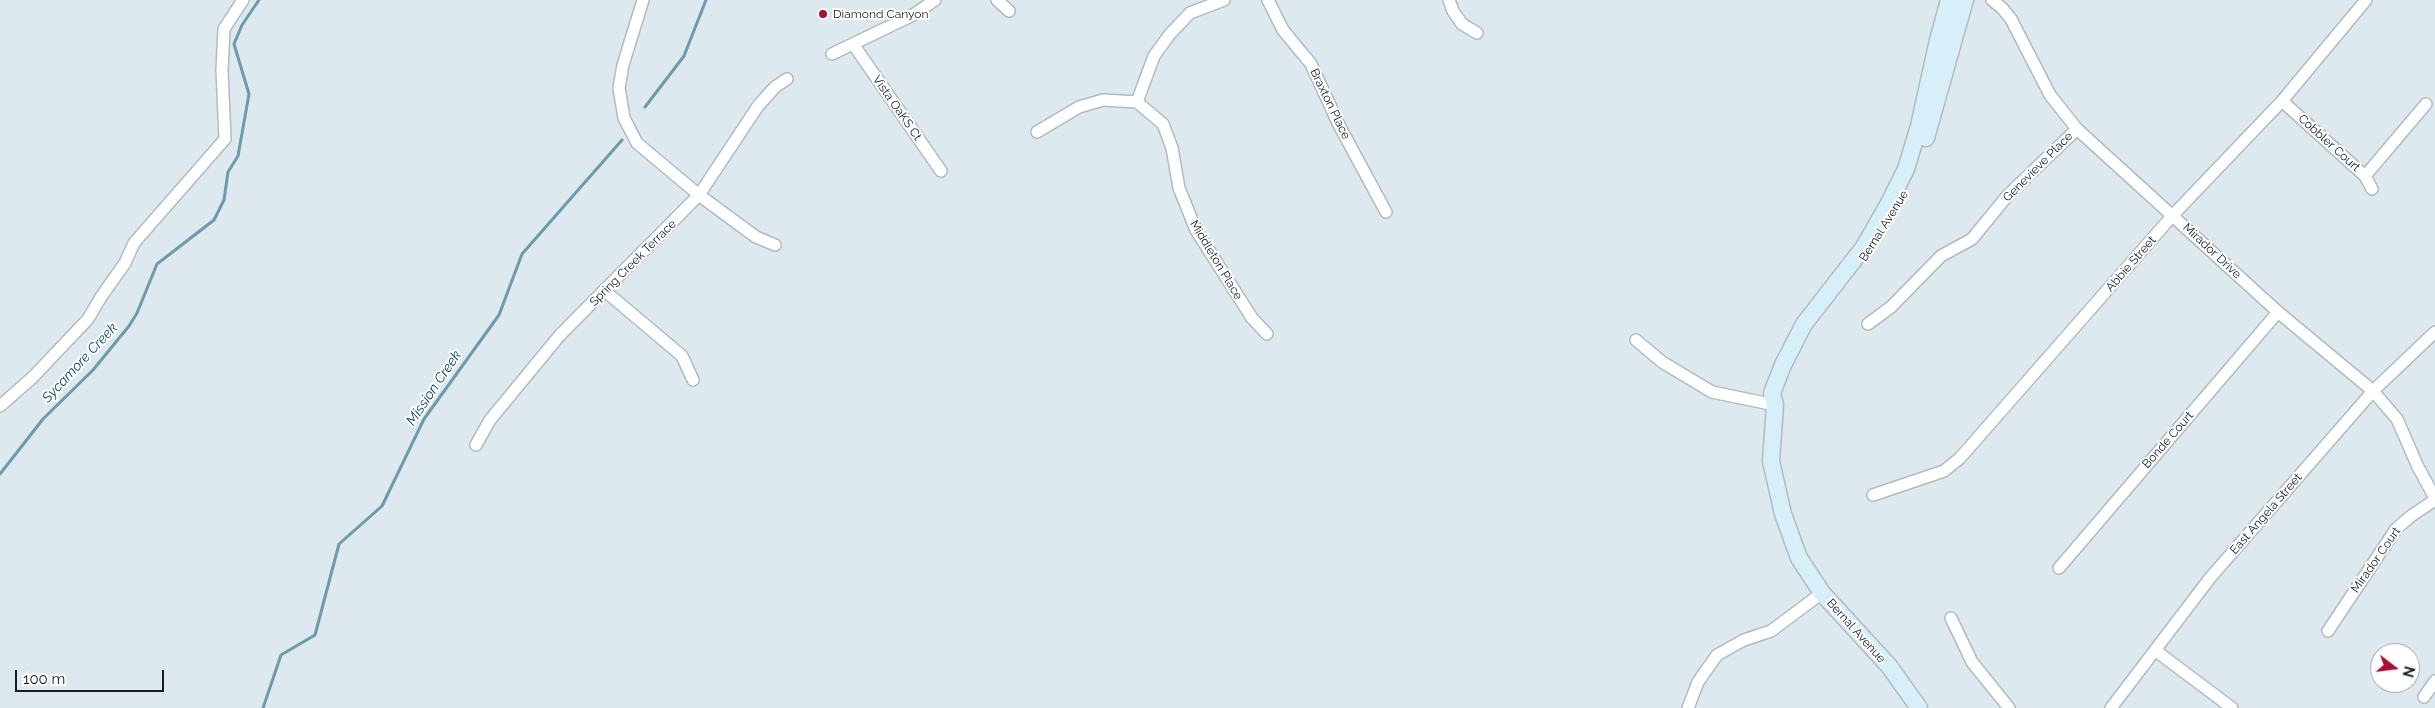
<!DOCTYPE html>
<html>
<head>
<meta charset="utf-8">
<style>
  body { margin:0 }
  #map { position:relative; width:2435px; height:708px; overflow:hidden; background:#dde9ee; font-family:Raleway,sans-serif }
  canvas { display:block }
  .north { position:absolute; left:2370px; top:643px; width:50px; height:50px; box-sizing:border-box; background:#fff; border:1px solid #a3a4a5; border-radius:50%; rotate:105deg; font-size:14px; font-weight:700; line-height:20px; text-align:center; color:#181c1e }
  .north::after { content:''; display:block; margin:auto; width:18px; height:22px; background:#a81034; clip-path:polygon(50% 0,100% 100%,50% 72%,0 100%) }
  .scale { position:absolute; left:15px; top:670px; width:149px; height:22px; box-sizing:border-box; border:2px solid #181c1e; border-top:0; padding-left:6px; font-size:15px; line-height:18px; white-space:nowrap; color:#181c1e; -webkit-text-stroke:4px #fff; paint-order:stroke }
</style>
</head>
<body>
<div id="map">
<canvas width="2435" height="708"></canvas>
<div class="north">N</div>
<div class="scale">100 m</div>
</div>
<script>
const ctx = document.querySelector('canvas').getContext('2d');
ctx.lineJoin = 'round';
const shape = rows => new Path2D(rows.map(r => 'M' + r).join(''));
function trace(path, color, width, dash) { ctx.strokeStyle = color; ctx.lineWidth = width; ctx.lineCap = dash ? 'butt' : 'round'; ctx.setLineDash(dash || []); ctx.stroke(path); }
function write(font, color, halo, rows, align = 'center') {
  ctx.font = font + ' Raleway,sans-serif'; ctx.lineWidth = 4; ctx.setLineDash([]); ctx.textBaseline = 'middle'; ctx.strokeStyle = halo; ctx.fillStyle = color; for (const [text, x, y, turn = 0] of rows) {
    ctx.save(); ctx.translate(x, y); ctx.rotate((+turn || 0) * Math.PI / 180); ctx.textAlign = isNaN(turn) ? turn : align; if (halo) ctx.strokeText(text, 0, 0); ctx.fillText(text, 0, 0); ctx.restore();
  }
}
trace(shape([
  [645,107,684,56,706,0],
  [0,474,43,419,93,370,129,326,137,313,157,264,214,220,224,200,228,172,238,156,249,94,234,44,242,25,259,0],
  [263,708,281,655,315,635,339,544,382,506,424,419,499,315,522,254,622,140]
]), '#6d9aad', 3);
const minor = shape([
  [643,0,623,65,619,88,624,118,637,143,699,195,756,237,775,245],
  [997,0,1009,11],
  [1268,0,1283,30,1311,64,1339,125,1386,212],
  [1449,0,1453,11,1462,24,1477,33],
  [1992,0,2002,8,2011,19,2050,95,2077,129,2278,312,2373,391,2397,419,2418,467,2435,498],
  [853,44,941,171],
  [832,54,913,15,935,0],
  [2282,101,2365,176,2372,189],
  [1137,102,1163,124,1172,148,1179,188,1196,230,1252,318,1267,334],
  [1037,132,1079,107,1103,100,1137,102,1154,56,1170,34,1190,13,1224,0],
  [2365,176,2426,104],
  [605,291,682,356,693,380],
  [1868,324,1891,307,1941,256,1972,239,2008,195,2077,129],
  [1636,340,1662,362,1712,392,1775,405],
  [0,406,33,377,88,319,101,297,125,263,134,243,225,139,222,70,224,29,243,0],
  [476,445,490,420,560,335,699,195,758,106,775,87,787,79],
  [1873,495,1944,471,1960,458,2173,215,2282,101,2366,0],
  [2059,568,2278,312],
  [1951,618,1972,662,2009,708],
  [2328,631,2396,529,2411,516,2435,500],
  [2156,651,2232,708],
  [2424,697,2435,681],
  [1688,708,1698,682,1717,655,1744,640,1771,631,1822,593],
  [2111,708,2210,578,2373,391,2435,332]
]);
const secondary = shape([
  [1926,138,1965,0],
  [1919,708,1889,666,1822,593,1799,558,1783,514,1771,461,1775,405,1772,393,1783,365,1804,324,1864,247,1888,205,1906,169,1919,126,1938,40,1949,0]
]);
trace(minor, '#b0bbc1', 14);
trace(secondary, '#b0bbc1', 19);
trace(minor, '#fff', 11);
trace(secondary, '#d6eff9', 16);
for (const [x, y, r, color] of [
  [823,14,5,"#a81034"]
]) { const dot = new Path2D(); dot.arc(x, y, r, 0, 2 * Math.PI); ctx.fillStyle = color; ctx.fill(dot); trace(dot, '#fff', 2); }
write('12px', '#181c1e', '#fff', [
  ["Diamond Canyon",833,14]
], 'left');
write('12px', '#181c1e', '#fff', [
  ["Braxton Place",1330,104,64],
  ["Vista OaKS Ct",897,108,55],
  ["Cobbler Court",2329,143,42],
  ["Genevieve Place",2038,167,-45],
  ["Bernal Avenue",1884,226,-58],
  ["Mirador Drive",2212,251,43],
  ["Middleton Place",1216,260,59],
  ["Spring Creek Terrace",633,263,-45],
  ["Abbie Street",2131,264,-49],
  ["Bonde Court",2168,440,-49],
  ["East Angela Street",2266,514,-49],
  ["Mirador Court",2376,560,-55],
  ["Bernal Avenue",1856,631,48]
]);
write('italic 14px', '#08485d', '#fff', [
  ["Sycamore Creek",80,363,-47],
  ["Mission Creek",434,388,-56]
]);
</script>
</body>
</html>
